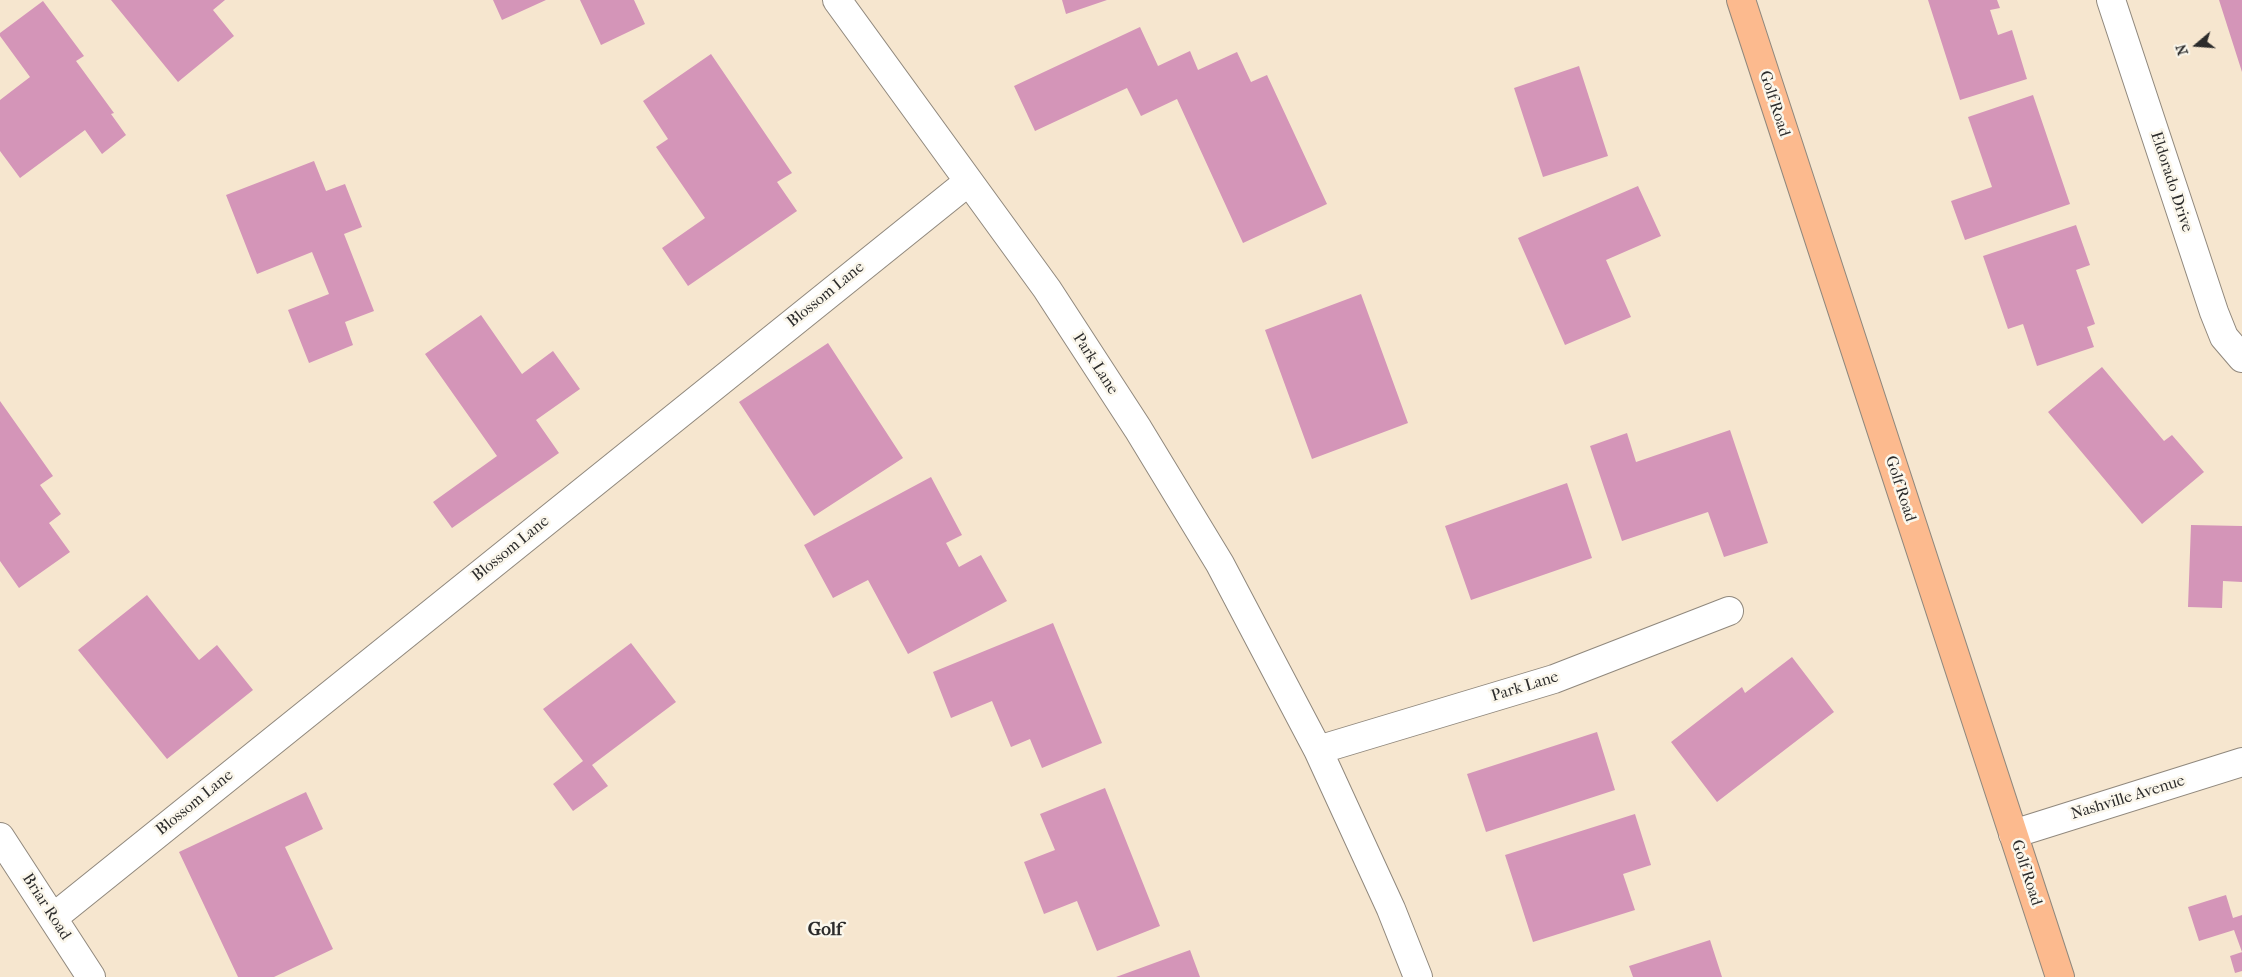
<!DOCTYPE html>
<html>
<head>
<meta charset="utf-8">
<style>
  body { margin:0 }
  #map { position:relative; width:2242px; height:977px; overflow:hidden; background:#f6e6cf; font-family:"IM FELL French Canon",serif }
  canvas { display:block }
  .north { position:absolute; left:2172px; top:20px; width:50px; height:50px; -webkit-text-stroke:4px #fbf7ec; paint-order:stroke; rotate:252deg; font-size:14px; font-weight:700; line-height:20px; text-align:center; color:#2b2b2b }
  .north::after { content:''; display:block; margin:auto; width:18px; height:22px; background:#2b2b2b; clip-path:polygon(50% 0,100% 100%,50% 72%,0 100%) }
</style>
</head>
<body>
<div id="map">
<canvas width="2242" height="977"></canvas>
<div class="north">N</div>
</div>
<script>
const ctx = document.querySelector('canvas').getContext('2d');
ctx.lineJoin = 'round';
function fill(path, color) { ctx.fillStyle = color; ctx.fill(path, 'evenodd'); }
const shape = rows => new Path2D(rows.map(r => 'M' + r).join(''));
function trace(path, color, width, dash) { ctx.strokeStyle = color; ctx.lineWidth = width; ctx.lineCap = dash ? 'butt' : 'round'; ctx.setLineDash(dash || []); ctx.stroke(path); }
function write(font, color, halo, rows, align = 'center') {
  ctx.font = font + ' "IM FELL French Canon",serif'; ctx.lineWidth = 5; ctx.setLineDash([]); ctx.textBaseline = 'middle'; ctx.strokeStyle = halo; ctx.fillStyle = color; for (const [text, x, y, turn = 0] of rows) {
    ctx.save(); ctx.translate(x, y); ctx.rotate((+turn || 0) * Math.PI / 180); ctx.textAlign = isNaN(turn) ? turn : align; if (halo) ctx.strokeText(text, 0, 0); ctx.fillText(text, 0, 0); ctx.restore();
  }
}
fill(shape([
  [111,0,225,0,213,10,234,36,178,82],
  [493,0,546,0,502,20],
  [580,0,634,0,645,24,601,45],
  [1062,0,1107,0,1066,14],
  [1928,0,1997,0,2000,8,1990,10,1998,35,2012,30,2027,79,1960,100],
  [2219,0,2242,0,2242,72],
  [43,1,84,56,76,61,114,113,111,114,126,135,102,154,85,130,20,178,0,151,0,100,30,77,0,36,0,33],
  [1140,27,1158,66,1190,51,1198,70,1237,52,1251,82,1267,75,1327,204,1243,243,1177,99,1141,116,1127,88,1035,131,1014,86],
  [711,54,792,173,777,182,797,211,688,286,662,248,705,218,656,147,668,139,643,101],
  [1579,66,1608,156,1543,177,1514,88],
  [2033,95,2070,204,1965,240,1951,201,1992,187,1968,117],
  [314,161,326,191,345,184,362,227,344,234,374,311,345,322,353,345,309,363,288,310,329,294,312,252,257,274,226,195],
  [1638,186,1661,236,1606,260,1631,317,1565,345,1518,238],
  [2076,225,2090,265,2076,270,2095,324,2087,327,2094,347,2037,366,2023,324,2008,329,1983,256],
  [1361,294,1408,423,1312,459,1265,330],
  [481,315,522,374,553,351,580,389,536,420,559,453,452,528,433,502,497,456,425,354],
  [828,343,903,458,814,516,739,402],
  [2102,367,2164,441,2172,435,2204,472,2142,524,2048,412],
  [0,401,53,476,40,485,61,514,49,523,70,552,19,588,0,561],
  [1730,430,1768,543,1724,557,1708,512,1622,541,1590,446,1627,433,1636,462],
  [931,477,962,535,946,543,959,567,981,555,1007,601,908,654,868,580,833,598,804,545],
  [1567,483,1592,558,1471,600,1445,526],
  [2191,525,2242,526,2242,582,2223,581,2222,608,2188,607],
  [147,595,199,660,217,645,253,690,167,759,78,650],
  [1053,623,1102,743,1042,768,1030,739,1011,747,992,701,951,718,933,672],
  [631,643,676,702,592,765,608,786,573,811,553,784,583,761,543,709],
  [1792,657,1834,712,1717,802,1671,742,1742,687,1745,693],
  [1597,732,1615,790,1486,832,1467,774],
  [1105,788,1160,926,1097,951,1077,901,1044,914,1024,862,1055,850,1040,814],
  [306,792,323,829,285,847,333,949,274,977,238,977,179,852],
  [1635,814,1651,865,1623,874,1635,910,1533,942,1505,855],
  [2226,895,2233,918,2242,915,2242,971,2235,973,2230,956,2242,952,2234,930,2199,941,2188,907],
  [1710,940,1722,977,1633,977,1629,966],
  [1190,950,1200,977,1116,977]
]), '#d495b8');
const minor = shape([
  [837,0,1047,289,1138,429,1220,564,1318,750,1391,909,1418,977],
  [2111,0,2214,312,2224,337,2242,358],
  [1318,750,1554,679,1729,611],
  [2013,834,2242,762],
  [0,837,91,977],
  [54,917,968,182]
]);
const major = shape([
  [1741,0,2060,977]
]);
trace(minor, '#90887d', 30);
trace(major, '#90887d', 30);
trace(minor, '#fff', 28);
trace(major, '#fcba8e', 28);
write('16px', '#2b2b2b', '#fbf7ec', [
  ["Golf Road",1774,104,72],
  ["Eldorado Drive",2171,182,72],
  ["Blossom Lane",826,295,-39],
  ["Park Lane",1095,364,57],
  ["Golf Road",1900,489,72],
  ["Blossom Lane",511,549,-39],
  ["Park Lane",1525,687,-17],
  ["Nashville Avenue",2128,798,-17],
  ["Blossom Lane",195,803,-39],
  ["Golf Road",2026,873,72],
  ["Briar Road",46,907,57]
]);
write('bold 19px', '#2b2b2b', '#fbf7ec', [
  ["Golf",825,930]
]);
</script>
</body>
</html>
